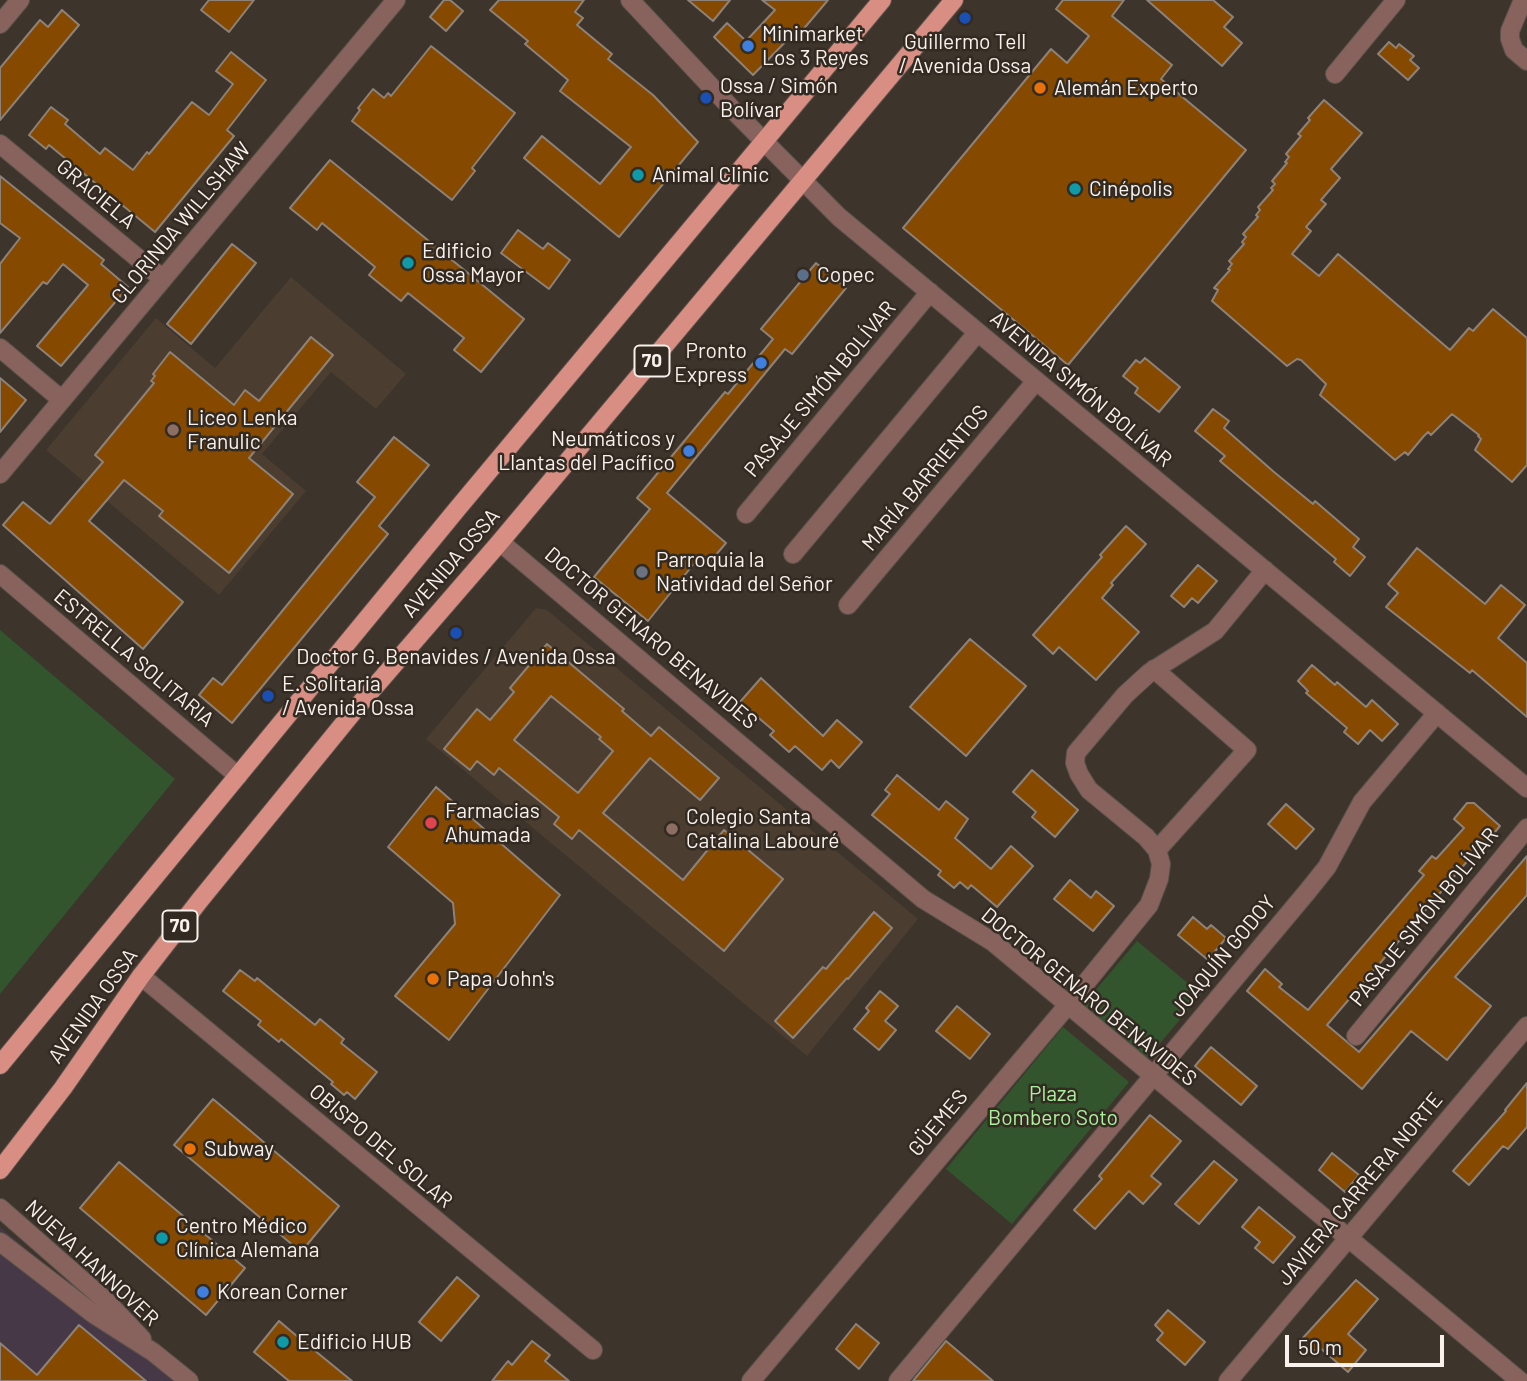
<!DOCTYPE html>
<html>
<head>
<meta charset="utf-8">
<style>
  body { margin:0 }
  #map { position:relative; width:1527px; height:1381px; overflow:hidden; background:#3d342c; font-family:Barlow,sans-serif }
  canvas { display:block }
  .scale { position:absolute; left:1285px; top:1335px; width:159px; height:32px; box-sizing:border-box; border:4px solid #f8f1ec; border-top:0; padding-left:9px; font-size:21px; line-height:24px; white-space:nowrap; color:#f8f1ec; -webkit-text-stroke:5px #332a22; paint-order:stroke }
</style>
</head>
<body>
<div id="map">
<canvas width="1527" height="1381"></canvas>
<div class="scale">50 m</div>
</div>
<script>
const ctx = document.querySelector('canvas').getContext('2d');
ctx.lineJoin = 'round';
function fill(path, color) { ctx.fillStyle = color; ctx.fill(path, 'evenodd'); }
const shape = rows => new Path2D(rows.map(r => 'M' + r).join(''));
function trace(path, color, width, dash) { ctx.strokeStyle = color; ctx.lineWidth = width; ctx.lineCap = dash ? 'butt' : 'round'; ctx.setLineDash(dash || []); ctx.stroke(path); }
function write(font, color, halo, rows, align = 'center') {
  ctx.font = font + ' Barlow,sans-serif'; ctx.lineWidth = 5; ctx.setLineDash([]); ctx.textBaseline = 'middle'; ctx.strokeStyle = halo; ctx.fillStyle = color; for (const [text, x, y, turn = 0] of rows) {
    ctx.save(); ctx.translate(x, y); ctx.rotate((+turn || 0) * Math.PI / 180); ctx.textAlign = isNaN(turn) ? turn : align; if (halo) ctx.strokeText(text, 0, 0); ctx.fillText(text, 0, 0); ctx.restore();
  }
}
fill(shape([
  [0,1227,182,1381,0,1381]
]), '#463847');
fill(shape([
  [291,277,406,374,376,409,331,372,262,454,306,491,219,595,46,450,156,318,215,368],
  [536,608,547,610,918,919,807,1056,426,739]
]), '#4b3d30');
fill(shape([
  [0,630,175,779,0,994],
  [1137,941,1201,994,1147,1059,1083,1005],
  [1063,1027,1129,1082,1012,1224,946,1169]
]), '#33552e');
const building = shape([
  [209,0,254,0,229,32,201,10,209,0],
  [444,0,450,0,463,11,446,31,430,17,444,0],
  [499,0,584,0,575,12,583,18,577,25,612,54,608,59,653,95,698,142,619,237,524,158,542,136,600,184,631,147,560,91,568,80,525,44,528,41,490,10,499,0],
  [688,0,730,0,713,21,688,0],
  [762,0,828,0,801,32,798,29,753,75,714,37,727,23,746,41,775,10,762,0],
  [1063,0,1124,0,1112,16,1172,65,1161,79,1246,150,1068,365,903,228,1051,49,1067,63,1089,36,1056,9,1063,0],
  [1147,0,1213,0,1233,17,1224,27,1242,43,1222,66,1147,0],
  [62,10,79,25,0,120,0,68,40,20,48,27,62,10],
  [1389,42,1396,48,1399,44,1414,56,1410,60,1419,68,1408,80,1378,54,1389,42],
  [431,46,515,113,472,168,475,171,452,200,352,121,360,110,358,108,373,89,384,98,388,93,391,96,431,46],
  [231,52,266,80,227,130,234,136,155,232,49,145,46,149,29,135,51,107,68,120,65,124,100,154,105,148,133,170,147,152,149,154,192,102,209,115,233,84,216,71,231,52],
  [1324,100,1362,133,1331,169,1340,178,1321,200,1326,204,1306,227,1311,231,1292,254,1319,276,1338,254,1450,350,1469,328,1473,331,1493,309,1527,338,1527,465,1512,482,1475,450,1481,439,1478,436,1479,435,1452,414,1431,435,1428,432,1423,437,1408,455,1405,452,1395,460,1320,395,1326,384,1301,360,1297,359,1287,366,1212,301,1218,290,1214,288,1230,270,1228,269,1232,264,1229,261,1244,244,1242,242,1246,237,1243,234,1258,217,1256,215,1260,210,1258,207,1273,190,1271,188,1275,184,1272,181,1287,163,1285,162,1289,157,1286,154,1301,136,1298,134,1310,120,1308,118,1324,100],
  [330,160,524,319,481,372,454,350,464,338,408,293,401,301,369,275,375,267,322,223,317,230,290,208,330,160],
  [0,176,104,260,101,264,128,287,61,366,37,346,88,285,63,264,47,284,43,282,0,333,0,264,20,238,0,223,0,176],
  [518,230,543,249,548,243,570,260,549,289,501,253,518,230],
  [232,244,256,263,191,344,167,324,232,244],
  [816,263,846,288,792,354,785,349,667,493,726,543,709,563,700,556,648,621,594,577,650,509,637,498,725,392,728,394,773,339,761,329,816,263],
  [311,337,333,355,249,458,293,494,229,573,159,516,163,511,124,480,89,521,183,602,143,649,3,525,23,502,50,524,103,462,95,455,154,383,151,381,155,376,153,374,170,352,234,405,245,390,259,401,311,337],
  [1145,358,1180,387,1159,412,1135,393,1138,388,1123,376,1136,360,1140,363,1145,358],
  [0,378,26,400,0,432,0,378],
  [1213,409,1229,421,1224,428,1274,472,1313,504,1315,501,1359,539,1353,547,1365,557,1350,576,1334,562,1336,559,1220,461,1225,456,1195,431,1213,409],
  [394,437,429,465,379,526,388,534,232,723,199,695,213,678,222,685,375,497,357,482,394,437],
  [1126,526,1146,544,1111,583,1113,585,1102,598,1139,632,1096,680,1059,647,1053,654,1033,635,1102,557,1100,555,1126,526],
  [1417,548,1485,604,1501,585,1525,605,1498,638,1527,663,1527,717,1472,670,1470,673,1386,607,1398,593,1388,584,1417,548],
  [1198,565,1217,581,1198,603,1192,598,1184,607,1171,596,1198,565],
  [970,639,1026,686,966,756,910,707,970,639],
  [547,644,624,709,622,711,651,736,659,727,719,778,700,800,650,758,603,813,683,880,724,830,783,879,724,951,579,830,572,839,554,824,559,817,499,768,494,775,477,761,470,770,444,749,477,709,490,720,514,692,510,688,547,644],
  [551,696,601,737,599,739,613,751,578,793,514,740,551,696],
  [1312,665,1335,685,1337,682,1366,707,1372,700,1398,724,1382,741,1370,730,1358,744,1344,732,1347,728,1306,693,1308,691,1298,681,1312,665],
  [761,678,823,736,837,720,862,742,839,768,831,760,822,770,795,746,789,752,770,735,774,731,740,702,761,678],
  [1032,770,1078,810,1055,837,1032,817,1036,812,1013,792,1032,770],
  [897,775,939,810,946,801,968,819,955,838,991,869,1011,846,1033,866,997,907,971,885,968,889,960,882,954,888,938,875,941,871,872,815,890,794,885,790,897,775],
  [436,787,560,895,449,1040,395,996,455,924,453,903,388,847,436,787],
  [1467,803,1474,803,1500,826,1484,845,1482,844,1327,1025,1359,1052,1527,856,1527,895,1455,977,1491,1006,1447,1060,1411,1031,1362,1089,1247,991,1265,969,1282,984,1279,987,1308,1010,1424,875,1419,871,1432,856,1436,859,1464,828,1454,819,1467,803],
  [1286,804,1314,829,1296,849,1268,824,1286,804],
  [1070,880,1091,898,1096,891,1114,906,1093,931,1054,899,1070,880],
  [874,912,892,928,848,979,847,978,793,1038,775,1021,823,967,826,969,874,912],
  [1193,917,1207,929,1211,925,1226,938,1208,960,1178,935,1193,917],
  [240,970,255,981,257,978,315,1025,320,1019,344,1039,341,1043,377,1072,355,1099,347,1092,344,1095,331,1084,333,1082,281,1039,279,1042,258,1025,261,1021,223,991,240,970],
  [880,991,898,1006,885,1021,896,1030,879,1050,854,1029,869,1011,866,1008,880,991],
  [957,1006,990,1034,970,1059,936,1031,957,1006],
  [1211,1047,1257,1086,1241,1105,1195,1066,1211,1047],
  [1527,1083,1527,1127,1508,1149,1503,1146,1469,1185,1453,1171,1506,1111,1505,1110,1527,1083],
  [213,1099,339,1206,301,1252,174,1145,213,1099],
  [1150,1115,1181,1141,1151,1176,1161,1184,1143,1204,1129,1191,1095,1229,1074,1210,1102,1179,1099,1176,1150,1115],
  [1332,1153,1359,1175,1345,1192,1319,1170,1332,1153],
  [1214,1161,1237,1180,1199,1224,1175,1204,1214,1161],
  [119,1162,245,1268,206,1315,80,1208,119,1162],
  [1259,1207,1295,1237,1273,1263,1255,1248,1260,1242,1242,1227,1259,1207],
  [457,1277,479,1296,441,1341,419,1322,457,1277],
  [1356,1280,1378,1299,1348,1334,1366,1350,1348,1372,1319,1347,1316,1352,1301,1340,1356,1280],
  [1168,1310,1205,1342,1185,1365,1157,1340,1163,1333,1155,1325,1168,1310],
  [279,1321,292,1332,352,1381,289,1381,254,1352,279,1321],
  [856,1324,879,1343,859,1369,836,1349,856,1324],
  [79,1325,146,1381,0,1381,0,1343,37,1375,79,1325],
  [532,1341,550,1355,545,1361,569,1381,492,1381,508,1361,512,1365,532,1341],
  [946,1341,993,1381,913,1381,946,1341]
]);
fill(building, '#854a00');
trace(building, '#8d8279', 2);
const minor = shape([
  [630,0,732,109,839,217,1527,788],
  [1523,0,1510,31,1510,39,1514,50,1527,61],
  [0,24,20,0],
  [1335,74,1396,0],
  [0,144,163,279],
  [0,348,62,400],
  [0,474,396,0],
  [746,514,930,292],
  [500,542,923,899,993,942,1520,1381],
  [793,554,977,333],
  [0,574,238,776],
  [848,605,1036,381],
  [1154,669,1247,750,1157,850],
  [141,976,593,1350],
  [1356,1036,1527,828],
  [0,1208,106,1301,142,1339],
  [0,1242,95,1315,153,1352,189,1381],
  [751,1381,1067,1006,1149,905,1159,879,1161,864,1157,850,1146,837,1089,790,1079,774,1075,763,1076,753,1125,695,1149,673,1215,631,1265,570],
  [898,1381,1307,892,1327,867,1362,802,1437,713],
  [1228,1381,1527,1026]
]);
const major = shape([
  [0,1065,458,508,882,0],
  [0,1170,63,1088,141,976,200,900,358,706,500,542,954,0]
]);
trace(minor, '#5b524b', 20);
trace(major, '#5b524b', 20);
trace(minor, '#88635d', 18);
trace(major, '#d88e82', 18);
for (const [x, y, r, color] of [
  [965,18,7,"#1a4fb4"],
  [748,46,7,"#3f7fe0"],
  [1040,88,7,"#e8710a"],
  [706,98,7,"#1a4fb4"],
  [638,175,7,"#0f9aa8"],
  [1075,189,7,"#0f9aa8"],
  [408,263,7,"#0f9aa8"],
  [803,275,7,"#5c6f8a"],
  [761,363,7,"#3f7fe0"],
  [173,430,7,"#8d6e63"],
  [689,451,7,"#3f7fe0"],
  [642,572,7,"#6b7280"],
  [456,633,7,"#1a4fb4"],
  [268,696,7,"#1a4fb4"],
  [431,823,7,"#e0444e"],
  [672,829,7,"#8d6e63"],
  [433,979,7,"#e8710a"],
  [190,1149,7,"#e8710a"],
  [162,1238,7,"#0f9aa8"],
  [203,1292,7,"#3f7fe0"],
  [283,1342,7,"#0f9aa8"]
]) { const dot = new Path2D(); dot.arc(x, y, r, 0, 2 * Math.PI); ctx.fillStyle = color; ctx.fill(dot); trace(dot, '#332a22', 2.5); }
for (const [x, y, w] of [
  [652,361,35],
  [180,926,35]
]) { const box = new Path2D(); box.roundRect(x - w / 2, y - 15.5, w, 31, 5); ctx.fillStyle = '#332a22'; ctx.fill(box); trace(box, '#f8f1ec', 2); }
write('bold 19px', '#f8f1ec', null, [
  ["70",652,361],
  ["70",180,926]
]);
write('21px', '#f8f1ec', '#332a22', [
  ["Minimarket",762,34],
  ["Los 3 Reyes",762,58],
  ["Guillermo Tell",965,42,"center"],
  ["/ Avenida Ossa",965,66,"center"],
  ["Ossa / Simón",720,86],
  ["Bolívar",720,110],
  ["Alemán Experto",1054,88],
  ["Animal Clinic",652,175],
  ["Cinépolis",1089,189],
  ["Edificio",422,251],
  ["Ossa Mayor",422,275],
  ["Copec",817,275],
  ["Pronto",747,351,"right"],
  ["Express",747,375,"right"],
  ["Liceo Lenka",187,418],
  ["Franulic",187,442],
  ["Neumáticos y",675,439,"right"],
  ["Llantas del Pacífico",675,463,"right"],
  ["Parroquia la",656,560],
  ["Natividad del Señor",656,584],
  ["Doctor G. Benavides / Avenida Ossa",456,657,"center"],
  ["E. Solitaria",282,684],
  ["/ Avenida Ossa",282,708],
  ["Farmacias",445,811],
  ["Ahumada",445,835],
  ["Colegio Santa",686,817],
  ["Catalina Labouré",686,841],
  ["Papa John's",447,979],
  ["Subway",204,1149],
  ["Centro Médico",176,1226],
  ["Clínica Alemana",176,1250],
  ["Korean Corner",217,1292],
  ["Edificio HUB",297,1342]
], 'left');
write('21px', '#f8f1ec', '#332a22', [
  ["GRACIELA",96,194,40],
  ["CLORINDA WILLSHAW",181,223,-50],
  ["PASAJE SIMÓN BOLÍVAR",820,389,-50],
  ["AVENIDA SIMÓN BOLÍVAR",1081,389,40],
  ["MARÍA BARRIENTOS",925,478,-50],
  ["AVENIDA OSSA",451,563,-49],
  ["DOCTOR GENARO BENAVIDES",651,638,40],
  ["ESTRELLA SOLITARIA",134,658,40],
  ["PASAJE SIMÓN BOLÍVAR",1424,917,-51],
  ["JOAQUÍN GODOY",1223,956,-50],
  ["DOCTOR GENARO BENAVIDES",1089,997,39],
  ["AVENIDA OSSA",93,1006,-54],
  ["GÜEMES",938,1123,-50],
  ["OBISPO DEL SOLAR",381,1146,40],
  ["JAVIERA CARRERA NORTE",1360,1189,-50],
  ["NUEVA HANNOVER",92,1263,43]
]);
write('21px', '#a7f39b', '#332a22', [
  ["Plaza",1053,1094],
  ["Bombero Soto",1053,1118]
]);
</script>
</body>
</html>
